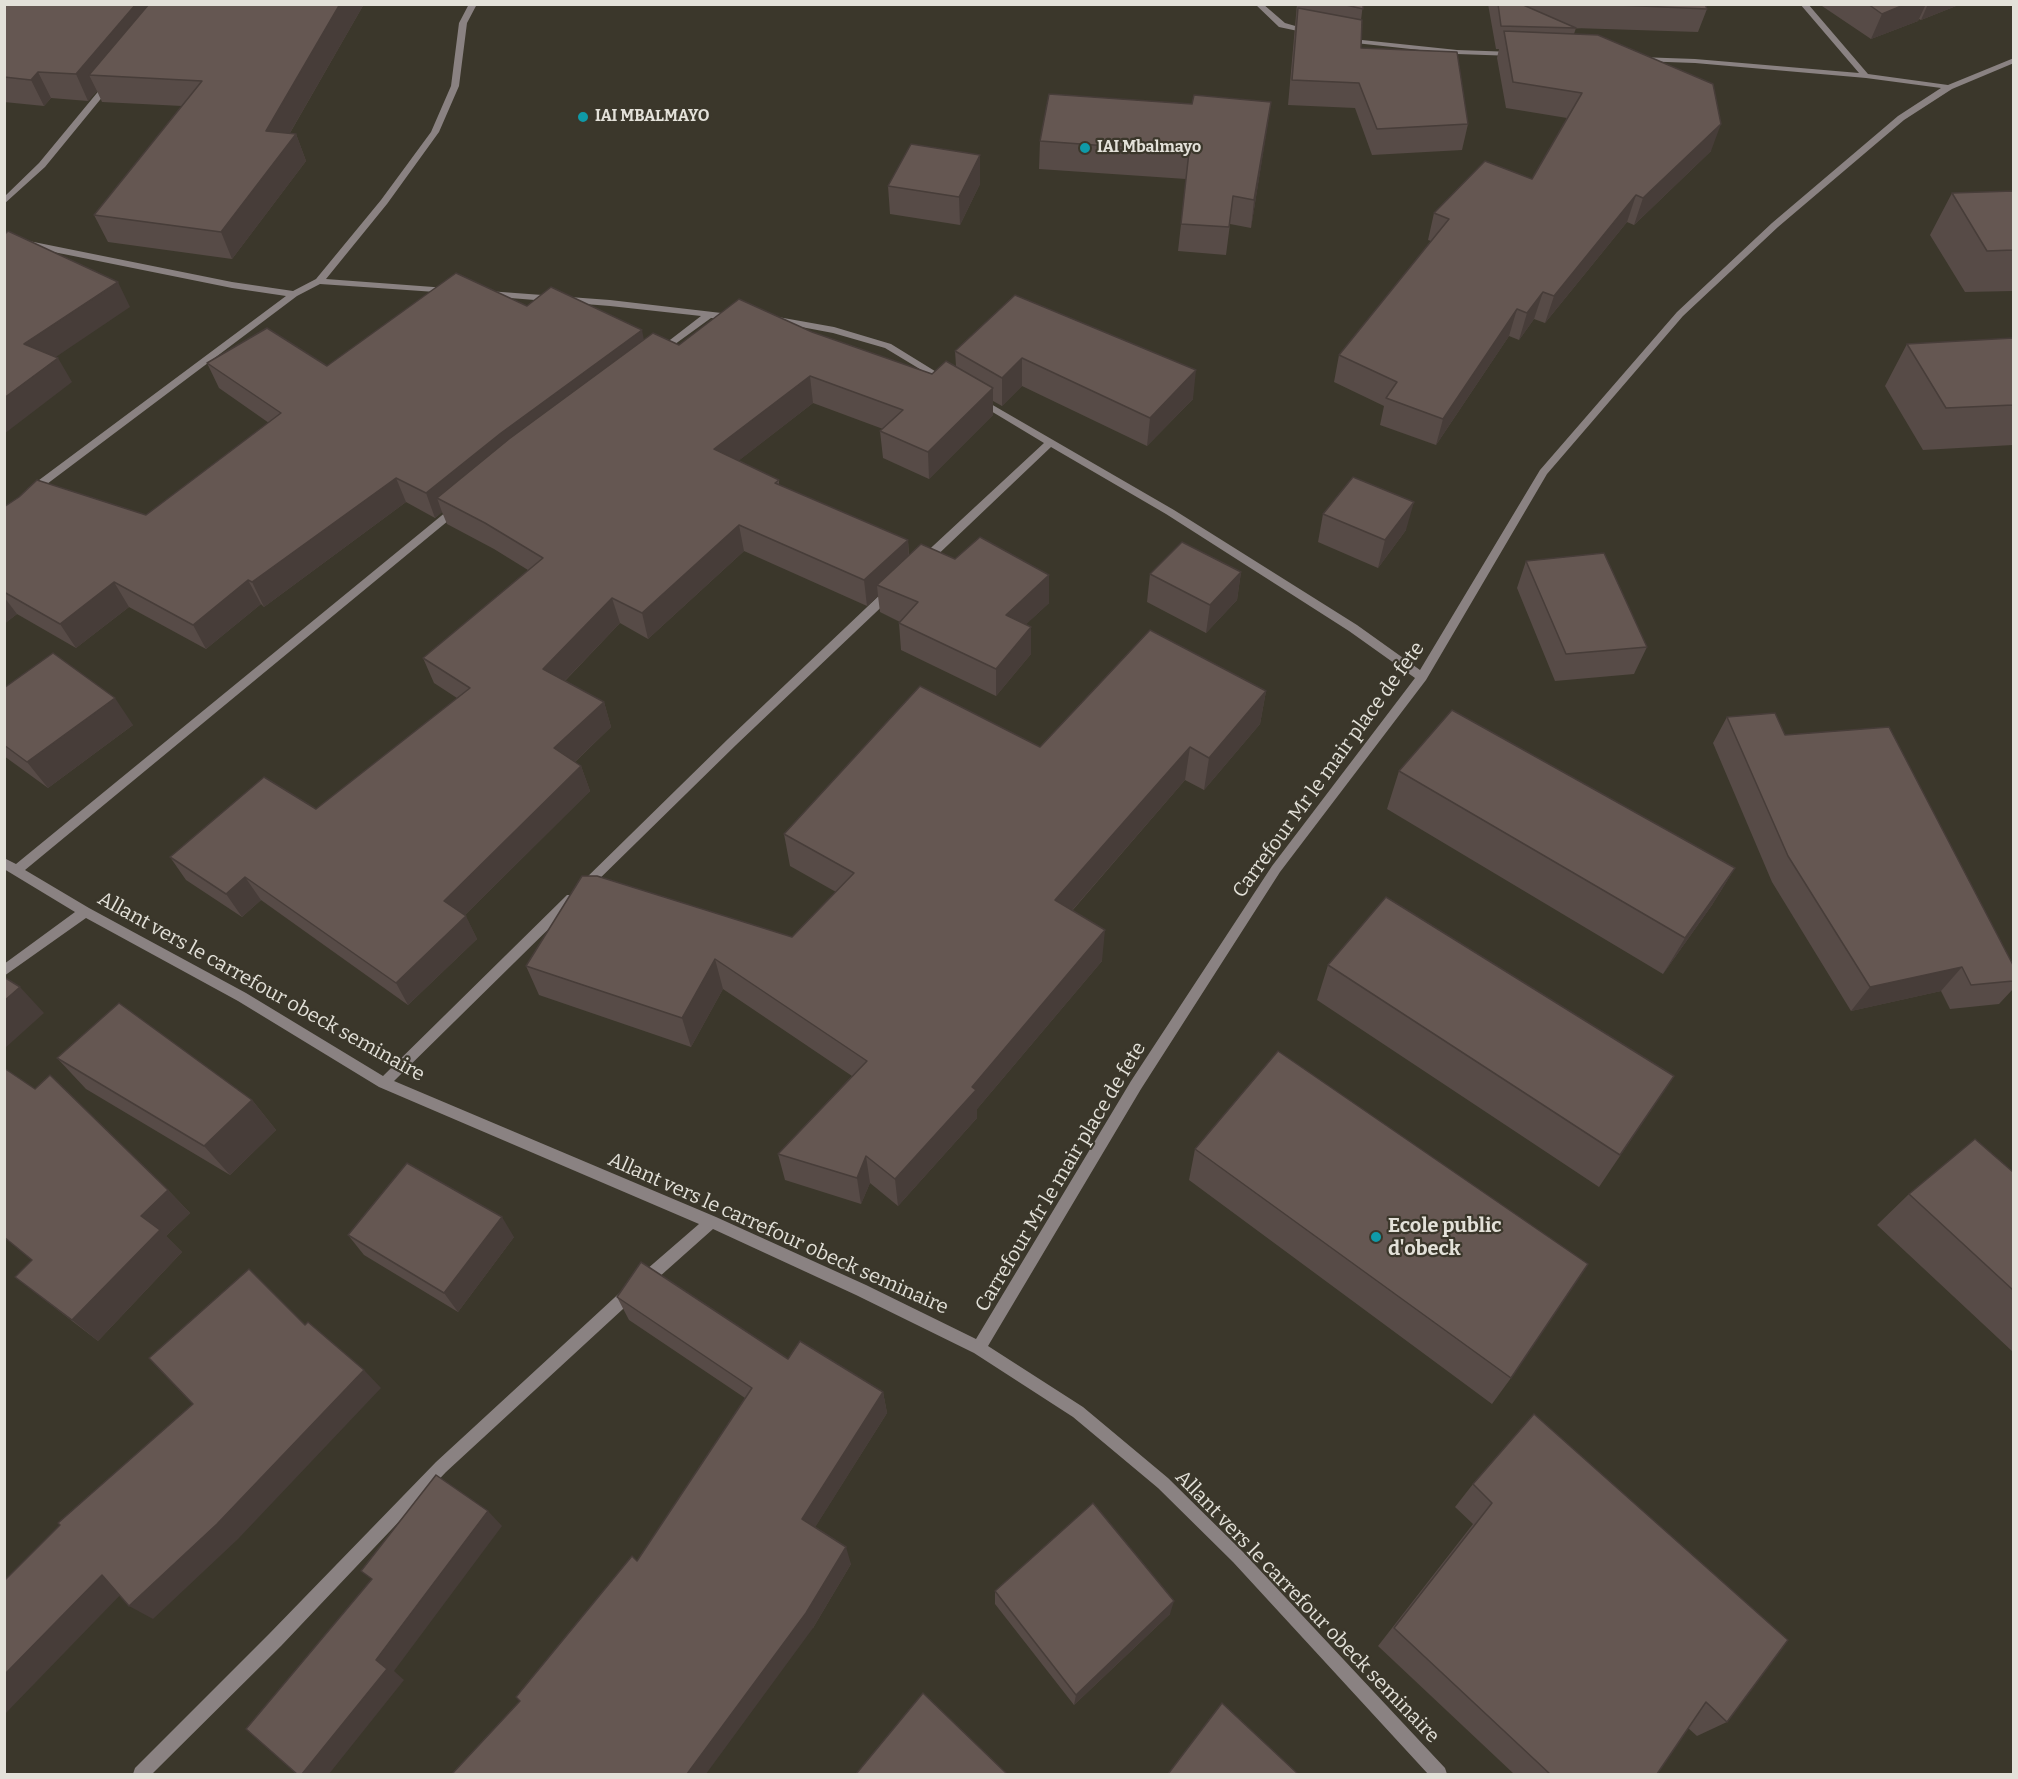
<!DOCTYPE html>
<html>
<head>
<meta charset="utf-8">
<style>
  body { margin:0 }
  #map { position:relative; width:2018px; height:1779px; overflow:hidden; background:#3b372b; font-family:Bitter,serif }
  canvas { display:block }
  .frame { position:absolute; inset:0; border:6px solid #e3e1d9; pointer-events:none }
</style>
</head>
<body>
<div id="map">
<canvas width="2018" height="1779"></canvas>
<div class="frame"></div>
</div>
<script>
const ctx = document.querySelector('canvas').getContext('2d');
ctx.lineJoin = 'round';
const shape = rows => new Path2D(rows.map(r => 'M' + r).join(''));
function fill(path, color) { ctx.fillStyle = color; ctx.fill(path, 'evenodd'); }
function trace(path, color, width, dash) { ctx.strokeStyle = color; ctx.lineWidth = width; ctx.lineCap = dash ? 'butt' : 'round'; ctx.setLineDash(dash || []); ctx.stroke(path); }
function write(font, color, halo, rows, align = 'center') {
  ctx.font = font + ' Bitter,serif'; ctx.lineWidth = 4.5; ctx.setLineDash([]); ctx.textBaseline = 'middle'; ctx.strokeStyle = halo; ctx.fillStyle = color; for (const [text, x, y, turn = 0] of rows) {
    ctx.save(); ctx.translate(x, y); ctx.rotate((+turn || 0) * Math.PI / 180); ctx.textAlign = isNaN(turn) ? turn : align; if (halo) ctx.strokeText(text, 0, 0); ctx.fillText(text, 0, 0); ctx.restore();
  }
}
fill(shape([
  [469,4,477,4,467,23,459,86,439,132,387,204,326,279,447,288,450,289,450,293,320,284,297,296,35,493,27,493,27,489,286,296,232,288,4,242,4,236,232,282,293,291,316,279,381,200,431,132,451,86,459,23,469,4],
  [1255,4,1263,4,1285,23,1316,32,1312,34,1279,27,1255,4],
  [1800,4,1808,4,1868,74,1948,85,2014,58,2014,63,1952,89,1904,120,1778,227,1683,316,1547,474,1426,680,1280,872,1141,1089,988,1346,1083,1407,1168,1478,1243,1552,1445,1768,1447,1774,1428,1774,1233,1562,1158,1488,1073,1417,974,1353,856,1295,713,1229,649,1286,644,1288,639,1286,637,1281,639,1276,699,1224,379,1087,238,1001,86,918,4,976,4,964,75,912,4,869,4,858,16,864,452,507,460,507,460,511,25,870,89,908,246,993,383,1076,567,895,575,895,577,899,575,903,394,1081,716,1217,866,1285,976,1339,1131,1081,1272,866,1415,678,1349,631,1166,514,1051,447,928,564,920,564,919,561,920,558,1044,443,976,402,978,400,984,400,1174,510,1357,625,1420,670,1540,470,1677,312,1772,223,1898,116,1941,88,1866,78,1695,63,1639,61,1635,59,1639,57,1695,59,1859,73,1800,4],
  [1343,38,1457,50,1514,52,1518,54,1514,56,1457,54,1346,42,1342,40,1343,38],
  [106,82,113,84,45,167,4,204,4,197,39,163,106,82],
  [488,291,610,300,730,314,735,317,730,320,711,318,660,355,657,354,657,350,701,316,610,306,485,296,484,294,488,291],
  [778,317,834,327,891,344,951,381,949,383,943,383,885,348,833,333,775,322,775,318,778,317],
  [889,589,894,593,893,596,736,745,588,890,580,890,578,887,580,884,728,739,885,590,889,589],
  [631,1285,636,1287,638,1292,636,1297,446,1472,281,1646,152,1774,133,1774,135,1768,269,1634,436,1462,626,1287,631,1285]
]), '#8a8282');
fill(shape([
  [4,4,364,4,290,133,296,134,306,161,232,259,108,242,94,215,182,106,102,102,97,91,88,101,51,98,44,106,4,102],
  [1297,4,1363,4,1361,20,1361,48,1468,124,1462,150,1372,155,1355,108,1288,105],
  [1488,4,1705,4,1707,9,1698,32,1574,28,1576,28,1574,34,1711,151,1634,225,1627,222,1545,323,1534,319,1519,340,1509,336,1436,445,1380,425,1384,406,1334,382,1339,355,1431,241,1428,240,1434,213,1532,179,1567,118,1506,108,1497,58,1499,49,1496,49],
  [1819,4,1961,4,1921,20,1919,19,1918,21,1871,39],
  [1271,102,1251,228,1230,224,1226,255,1178,251,1186,179,1039,169,1040,141,1192,104],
  [980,155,980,184,960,225,890,214,888,186],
  [2013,191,2013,291,1965,292,1930,235,1952,193],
  [1015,295,1193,399,1147,446,1022,386,1002,406,993,401,993,415,929,479,883,458,880,431,883,429,813,403,738,461,779,480,779,485,908,540,909,555,955,559,1049,575,1049,603,1026,624,1031,654,996,696,901,650,899,623,900,622,880,612,878,596,867,606,744,551,648,639,620,623,565,681,604,702,611,727,575,762,581,766,590,791,465,915,477,939,408,1005,261,900,242,917,186,880,170,857,316,809,457,698,434,683,423,658,528,570,494,549,447,524,442,512,435,518,406,502,264,607,261,604,206,649,129,607,76,648,17,614,4,624,4,507,146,515,269,423,219,388,207,363,327,366,527,306,644,340,679,345,812,332,932,374,956,366,955,351],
  [2013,338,2013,445,1923,450,1885,386,1907,344],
  [1323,514,1406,530,1378,568,1318,542],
  [1526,561,1647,647,1634,674,1555,681,1517,588],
  [1241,572,1237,600,1206,633,1147,602,1150,574],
  [4,688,133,725,48,788,4,756],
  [1266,691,1260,724,1204,790,1185,780,1072,911,1102,961,977,1109,977,1118,898,1206,870,1183,861,1204,785,1180,778,1154,852,1076,723,989,691,1047,539,995,526,966,792,937,836,892,790,866,784,834,1040,747],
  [1727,717,1785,735,2013,965,2013,989,1999,1004,1950,1009,1941,991,1851,1011,1772,882,1713,743],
  [1399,771,1735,868,1712,905,1663,974,1387,809],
  [1328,965,1674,1076,1599,1187,1317,1000],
  [57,1058,252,1100,276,1130,230,1175,86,1089],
  [1195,1149,1511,1378,1492,1404,1189,1180],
  [2013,1172,2013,1352,1877,1225,1909,1194],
  [168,1190,190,1213,166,1236,182,1252,98,1341,15,1277,32,1260],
  [348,1235,514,1237,458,1312,364,1255],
  [617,1297,788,1359,883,1392,887,1413,815,1527,851,1564,813,1628,637,1561,745,1398,629,1320],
  [1473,1484,1727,1722,1697,1736,1688,1728,1657,1774,1514,1774,1378,1646,1473,1524,1455,1507],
  [995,1591,1170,1614,1074,1705,995,1604]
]), '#574b47');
fill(shape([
  [136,4,169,4,89,75,97,91,88,101,76,74],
  [340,4,364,4,276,157,266,131],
  [1906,4,1926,4,1918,21,1871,39,1882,14],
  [1928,4,1961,4,1921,20],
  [38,72,51,98,44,106,31,80],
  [1271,102,1267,130,1251,228,1254,200],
  [1721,124,1711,151,1634,225,1643,198],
  [296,134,306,161,232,259,221,232],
  [980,155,980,184,960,225,959,197],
  [1636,195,1627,222,1545,323,1554,296],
  [118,282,130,307,38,369,24,344],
  [1543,292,1534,319,1519,340,1527,313],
  [1517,309,1509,336,1436,445,1443,419],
  [642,330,647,355,437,498,442,512,435,518,426,493,501,433],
  [58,358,72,382,4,434,4,398],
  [1022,358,1022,386,1002,406,1002,378],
  [1196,370,1193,399,1147,446,1150,418],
  [810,376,813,403,719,476,714,449],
  [993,388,993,415,929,479,928,452],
  [396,478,406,502,264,607,252,582],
  [1414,502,1406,530,1378,568,1385,540],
  [739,525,744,551,648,639,642,613],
  [908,540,909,566,877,585,878,596,867,606,864,580],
  [1241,572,1237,600,1206,633,1210,605],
  [1049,575,1049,603,1006,643,1006,615],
  [248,580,261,604,206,649,193,625],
  [114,582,129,607,76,648,60,624],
  [4,597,17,614,4,624],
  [612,598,620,623,552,694,543,669],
  [1031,627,1031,654,996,696,996,669],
  [1266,691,1260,724,1204,790,1209,758],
  [115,698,133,725,48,788,27,762],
  [604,702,611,727,563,773,554,748],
  [1190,747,1185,780,1054,931,1055,900],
  [581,766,590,791,456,924,444,901],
  [1735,868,1712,905,1663,974,1685,938],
  [245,877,261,900,242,917,226,894],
  [466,916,477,939,408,1005,396,983],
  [1105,930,1102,961,977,1109,977,1118,898,1206,895,1179,972,1087],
  [715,959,723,989,691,1047,682,1018],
  [1962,967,1941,991,1851,1011,1870,987],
  [20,987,44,1013,4,1049,4,1001],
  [252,1100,276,1130,230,1175,204,1146],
  [866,1156,870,1183,861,1204,857,1178],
  [168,1190,190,1213,166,1236,182,1252,98,1341,72,1320,141,1216],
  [502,1217,514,1237,458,1312,444,1293],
  [364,1370,381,1388,238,1539,153,1619,129,1606],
  [883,1392,887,1413,809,1537,802,1519],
  [488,1511,502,1526,394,1671,404,1680,329,1774,302,1774,376,1660],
  [846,1547,851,1564,813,1628,706,1774,687,1774],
  [102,1575,127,1588,4,1715,4,1675],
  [1174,1601,1170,1614,1074,1705,1076,1695]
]), '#473d39');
const building = shape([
  [4,4,136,4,76,74,38,72,31,80,4,77,4,4],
  [149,4,340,4,266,131,296,134,221,232,94,215,202,81,89,75,149,4],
  [1342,4,1363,4,1363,9,1342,4],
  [1498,4,1521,4,1576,28,1501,26,1498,4],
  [1597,4,1705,4,1707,9,1597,4],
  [1868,4,1906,4,1882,14,1868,4],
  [1298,8,1362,20,1361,48,1457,52,1468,124,1377,129,1359,83,1292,80,1298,8],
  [1504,31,1598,35,1713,84,1721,124,1643,198,1636,195,1554,296,1543,292,1527,313,1517,309,1443,419,1386,398,1397,382,1339,355,1449,219,1434,213,1485,161,1532,179,1582,93,1513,82,1504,31],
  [1049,94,1192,104,1194,95,1271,102,1254,200,1233,196,1229,227,1181,224,1189,152,1040,141,1049,94],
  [911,144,980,155,959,197,888,186,911,144],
  [2013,191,2013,250,1987,251,1952,193,2013,191],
  [8,231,118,282,24,344,58,358,4,398,4,235,8,231],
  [456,273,527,306,551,287,642,330,501,433,426,493,396,478,252,582,248,580,193,625,114,582,60,624,4,592,4,507,19,497,37,480,146,515,281,413,207,363,267,328,327,366,456,273],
  [1015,295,1196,370,1150,418,1022,358,1002,378,955,351,1015,295],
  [739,299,812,332,932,374,946,361,993,388,928,452,880,431,903,410,810,376,714,449,779,480,775,483,908,540,864,580,739,525,642,613,612,598,543,669,604,702,554,748,581,766,444,901,466,916,396,983,245,877,226,894,170,857,264,777,316,809,470,688,423,658,543,558,485,523,437,498,509,439,653,333,679,345,739,299],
  [2013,338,2013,405,1946,408,1907,344,2013,338],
  [1353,477,1414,502,1385,540,1323,514,1353,477],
  [980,537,1049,575,1006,615,1031,627,996,669,899,623,918,602,877,585,921,544,955,559,980,537],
  [1182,542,1241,572,1210,605,1150,574,1182,542],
  [1604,553,1647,647,1566,654,1526,561,1604,553],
  [1150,630,1266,691,1209,758,1190,747,1055,900,1105,930,972,1087,976,1090,895,1179,866,1156,857,1178,778,1154,867,1061,715,959,682,1018,526,966,582,876,597,876,792,937,854,873,784,834,920,686,1040,747,1150,630],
  [53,653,115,698,27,762,4,745,4,688,53,653],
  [1452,710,1735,868,1685,938,1399,771,1452,710],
  [1775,713,1785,735,1889,727,2013,965,2013,981,1971,985,1962,967,1870,987,1788,856,1727,717,1775,713],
  [1386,897,1674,1076,1620,1155,1328,965,1386,897],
  [4,977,20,987,4,1001,4,977],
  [119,1003,252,1100,204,1146,57,1058,119,1003],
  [1278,1051,1588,1264,1511,1378,1195,1149,1278,1051],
  [4,1068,35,1089,50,1075,168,1190,141,1216,160,1230,72,1320,15,1277,32,1260,4,1237,4,1068],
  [1975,1139,2013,1172,2013,1290,1909,1194,1975,1139],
  [407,1163,502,1217,444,1293,348,1235,407,1163],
  [641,1262,788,1359,800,1341,883,1392,802,1519,846,1547,806,1613,687,1774,452,1774,520,1701,516,1697,632,1556,637,1561,752,1388,617,1297,641,1262],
  [249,1269,305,1325,308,1322,364,1370,217,1524,129,1606,102,1575,4,1675,4,1581,60,1525,58,1523,193,1404,149,1358,249,1269],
  [1534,1414,1788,1640,1727,1722,1706,1702,1657,1774,1550,1774,1394,1628,1492,1503,1473,1484,1534,1414],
  [436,1475,488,1511,376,1660,387,1669,302,1774,297,1774,246,1729,372,1579,361,1571,436,1475],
  [1093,1503,1174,1601,1076,1695,995,1591,1093,1503],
  [923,1693,1007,1774,856,1774,923,1693],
  [1222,1703,1298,1774,1168,1774,1222,1703]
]);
fill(building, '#655752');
trace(building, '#473d39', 1.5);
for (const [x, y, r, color] of [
  [583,117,6,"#0f9aa8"],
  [1085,148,6,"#0f9aa8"],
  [1376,1237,6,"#0f9aa8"]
]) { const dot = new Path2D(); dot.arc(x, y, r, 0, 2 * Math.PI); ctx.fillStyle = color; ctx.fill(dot); trace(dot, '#3b372b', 2); }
write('bold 16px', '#e3e1d9', '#3b372b', [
  ["IAI MBALMAYO",595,117],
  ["IAI Mbalmayo",1097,148]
], 'left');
write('20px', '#e3e1d9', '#3b372b', [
  ["Carrefour Mr le mair place de fete",1329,770,-54],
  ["Allant vers le carrefour obeck seminaire",261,987,29],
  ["Carrefour Mr le mair place de fete",1061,1177,-59],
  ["Allant vers le carrefour obeck seminaire",778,1234,24],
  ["Allant vers le carrefour obeck seminaire",1307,1607,46]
]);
write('bold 20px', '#e3e1d9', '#3b372b', [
  ["Ecole public",1388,1226],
  ["d'obeck",1388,1249]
], 'left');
</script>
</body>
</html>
